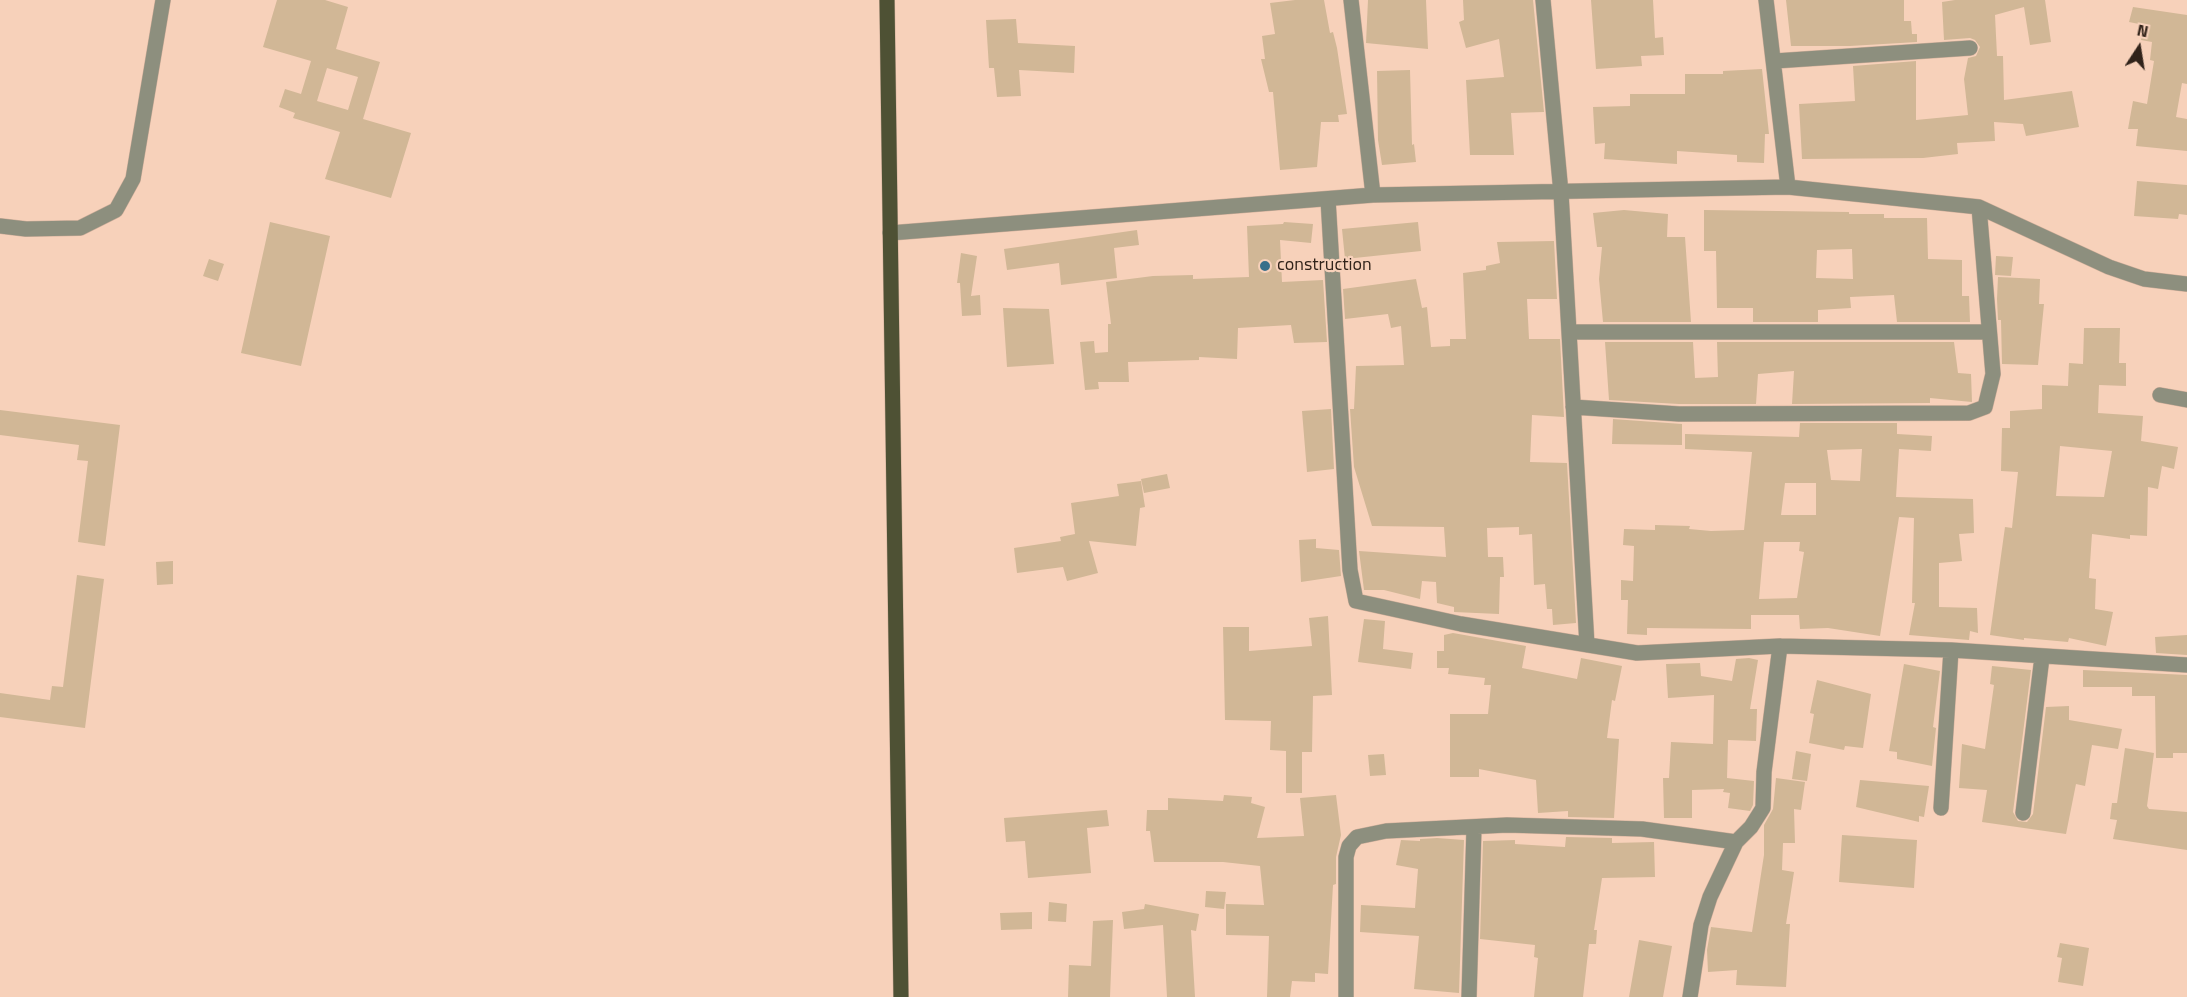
<!DOCTYPE html>
<html>
<head>
<meta charset="utf-8">
<style>
  body { margin:0 }
  #map { position:relative; width:2187px; height:997px; overflow:hidden; background:#f7d1ba; font-family:"Titillium Web",sans-serif }
  canvas { display:block }
  .north { position:absolute; left:2109px; top:18px; width:60px; height:60px; -webkit-text-stroke:4px #f7d1ba; paint-order:stroke; rotate:12deg; font-size:16px; font-weight:700; line-height:24px; text-align:center; color:#31231a }
  .north::after { content:''; display:block; margin:auto; width:21px; height:27px; background:#31231a; clip-path:polygon(50% 0,100% 100%,50% 72%,0 100%) }
</style>
</head>
<body>
<div id="map">
<canvas width="2187" height="997"></canvas>
<div class="north">N</div>
</div>
<script>
const ctx = document.querySelector('canvas').getContext('2d');
ctx.lineJoin = 'round';
function fill(path, color) { ctx.fillStyle = color; ctx.fill(path, 'evenodd'); }
const shape = rows => new Path2D(rows.map(r => 'M' + r).join(''));
function trace(path, color, width, dash) { ctx.strokeStyle = color; ctx.lineWidth = width; ctx.lineCap = dash ? 'butt' : 'round'; ctx.setLineDash(dash || []); ctx.stroke(path); }
function write(font, color, halo, rows, align = 'center') {
  ctx.font = font + ' "Titillium Web",sans-serif'; ctx.lineWidth = 4.5; ctx.setLineDash([]); ctx.textBaseline = 'middle'; ctx.strokeStyle = halo; ctx.fillStyle = color; for (const [text, x, y, turn = 0] of rows) {
    ctx.save(); ctx.translate(x, y); ctx.rotate((+turn || 0) * Math.PI / 180); ctx.textAlign = isNaN(turn) ? turn : align; if (halo) ctx.strokeText(text, 0, 0); ctx.fillText(text, 0, 0); ctx.restore();
  }
}
fill(shape([
  [277,0,325,0,348,7,336,49,380,62,363,119,411,133,391,198,325,179,340,132,293,118,295,113,279,107,285,89,301,94,311,61,263,47],
  [327,68,358,77,348,110,317,101],
  [1295,0,1324,0,1330,33,1333,32,1337,48,1347,114,1338,115,1339,122,1321,122,1317,167,1280,170,1273,92,1269,92,1261,59,1265,59,1262,36,1275,34,1270,3],
  [1368,0,1426,0,1428,49,1366,43],
  [1463,0,1533,0,1544,112,1511,113,1514,155,1470,155,1466,80,1504,77,1499,39,1466,48,1459,22,1464,20],
  [1591,0,1653,0,1655,38,1663,37,1664,55,1641,56,1642,66,1596,69],
  [1786,0,1904,0,1904,21,1911,21,1912,34,1917,34,1917,42,1850,46,1791,46],
  [1955,0,2045,0,2051,42,2030,45,2024,7,1995,15,1997,56,2003,56,2004,100,2072,91,2079,127,2026,136,2023,124,1994,122,1995,141,1957,143,1958,154,1923,158,1802,159,1799,104,1855,101,1853,66,1916,61,1916,120,1968,115,1964,79,1968,58,1976,56,1980,47,1975,40,1970,38,1944,40,1942,2],
  [2133,7,2187,15,2187,84,2182,83,2176,117,2187,119,2187,151,2136,146,2138,129,2128,129,2133,101,2147,104,2154,61,2150,60,2152,42,2141,40,2144,25,2129,22],
  [1016,19,1018,43,1075,46,1074,73,1019,70,1021,96,997,97,994,68,989,68,986,20],
  [1762,69,1769,134,1765,134,1764,163,1737,162,1737,155,1677,151,1677,164,1604,159,1605,143,1595,144,1593,107,1630,106,1630,94,1685,94,1685,74,1723,74,1723,71],
  [1410,70,1412,145,1414,144,1416,162,1382,165,1378,140,1377,71],
  [2137,181,2187,185,2187,215,2179,214,2178,219,2134,216],
  [1624,210,1668,214,1667,237,1685,237,1691,322,1603,322,1599,279,1602,247,1597,247,1593,213],
  [1704,210,1849,212,1849,214,1884,214,1884,218,1927,218,1928,259,1962,260,1962,296,1969,296,1970,322,1897,322,1894,295,1850,297,1851,308,1818,310,1818,322,1753,322,1753,308,1717,308,1716,251,1704,251],
  [1852,249,1853,279,1816,278,1817,250],
  [270,222,330,236,301,366,241,353],
  [1284,222,1313,224,1311,243,1280,240,1282,282,1323,280,1327,342,1294,343,1291,325,1238,328,1237,359,1199,357,1199,360,1128,362,1129,382,1098,382,1099,389,1085,390,1080,342,1094,341,1095,353,1108,352,1108,324,1111,324,1106,282,1153,276,1193,275,1193,279,1249,277,1247,226,1283,224],
  [1418,222,1421,251,1345,259,1342,229],
  [1137,230,1139,245,1114,248,1117,278,1061,285,1059,263,1007,270,1004,249],
  [1554,241,1557,299,1527,299,1529,339,1560,339,1564,417,1532,415,1530,462,1567,463,1576,623,1553,625,1552,609,1547,609,1545,584,1534,585,1532,534,1519,535,1519,527,1487,528,1488,557,1503,557,1504,577,1500,577,1499,614,1454,612,1454,607,1437,603,1436,582,1422,581,1420,599,1384,590,1364,590,1359,551,1446,557,1444,527,1372,526,1354,467,1350,409,1354,409,1356,366,1404,365,1401,326,1391,328,1388,314,1345,319,1343,289,1416,279,1422,308,1427,307,1431,347,1450,346,1450,339,1466,339,1463,273,1486,270,1486,266,1500,263,1497,242],
  [961,253,977,256,971,296,980,295,981,315,962,316,960,283,957,283],
  [1996,256,2013,257,2011,276,1995,275],
  [209,259,224,264,218,281,203,276],
  [1998,277,2040,279,2039,304,2044,304,2038,365,2002,364,2001,320,1998,320,1997,299],
  [1003,308,1049,309,1054,364,1007,367],
  [2084,328,2120,328,2119,363,2126,363,2126,386,2099,385,2098,413,2143,416,2141,441,2178,447,2174,469,2162,466,2158,489,2148,487,2147,536,2130,535,2130,539,2092,534,2089,578,2096,579,2095,609,2113,612,2106,646,2069,638,2068,642,2024,638,2024,640,1990,635,2005,527,2012,528,2018,472,2001,471,2002,428,2010,428,2010,411,2042,409,2042,385,2068,386,2069,363,2083,364],
  [2060,446,2112,451,2104,497,2056,496],
  [1605,342,1693,342,1695,378,1718,377,1717,342,1954,342,1958,373,1971,374,1972,402,1930,398,1930,403,1792,404,1794,371,1758,374,1756,404,1679,404,1609,400],
  [1331,409,1334,469,1307,472,1302,411],
  [0,410,120,425,105,546,78,542,88,461,77,460,79,445,0,435],
  [1613,419,1682,424,1682,445,1612,444],
  [1800,423,1897,423,1897,434,1932,436,1931,451,1899,449,1896,497,1973,499,1974,533,1959,534,1962,561,1939,563,1939,607,1977,608,1978,633,1970,631,1969,640,1909,635,1915,603,1912,603,1914,518,1899,517,1880,636,1828,628,1800,629,1799,615,1751,615,1751,629,1647,628,1647,635,1627,634,1628,600,1621,600,1621,580,1633,581,1634,546,1623,545,1624,529,1655,530,1655,525,1690,526,1689,529,1711,531,1744,530,1752,452,1685,449,1685,434,1799,437],
  [1862,449,1860,481,1831,480,1827,450],
  [1785,483,1816,483,1816,515,1781,515],
  [1764,542,1800,542,1799,551,1804,552,1797,598,1759,599],
  [1167,474,1170,488,1144,493,1141,479],
  [1141,481,1145,507,1140,508,1136,546,1089,541,1098,573,1067,581,1063,567,1017,573,1014,548,1061,541,1060,537,1075,534,1071,503,1119,496,1117,484],
  [1316,539,1316,548,1339,550,1341,576,1301,582,1299,540],
  [173,561,173,584,157,585,156,562],
  [77,575,104,579,85,728,0,717,0,693,50,700,52,686,63,687],
  [1328,616,1332,695,1313,696,1312,752,1302,752,1302,793,1286,793,1286,751,1270,750,1271,721,1225,720,1223,627,1249,627,1249,651,1312,646,1309,618],
  [1364,619,1385,621,1383,649,1413,653,1411,669,1358,662],
  [1453,633,1526,646,1522,668,1577,679,1581,658,1622,666,1615,701,1612,700,1607,738,1619,739,1614,818,1568,817,1568,811,1538,813,1536,780,1479,769,1479,777,1450,777,1450,714,1488,714,1491,685,1484,685,1485,678,1448,674,1449,668,1437,668,1437,651,1444,651,1444,635],
  [2187,635,2187,655,2156,653,2155,637],
  [1749,658,1758,660,1750,709,1757,709,1756,741,1728,740,1727,778,1754,781,1753,805,1750,811,1728,808,1730,793,1723,792,1724,789,1692,790,1692,818,1664,818,1663,778,1669,778,1671,742,1713,744,1714,695,1668,698,1666,664,1700,663,1701,676,1732,681,1736,659],
  [1904,664,1940,671,1933,727,1936,728,1932,766,1897,759,1897,752,1889,751],
  [1992,666,2031,670,2013,812,2018,821,2027,822,2033,814,2046,707,2069,706,2069,720,2122,729,2118,749,2092,745,2085,786,2076,784,2066,834,1982,822,1987,790,1959,788,1962,744,1985,749,1994,685,1990,684],
  [2083,670,2187,675,2187,753,2173,753,2173,758,2156,758,2155,696,2132,696,2132,687,2083,687],
  [1817,680,1871,694,1863,748,1845,746,1844,750,1809,743,1814,714,1810,713],
  [2125,748,2154,753,2147,806,2149,809,2187,812,2187,850,2113,839,2117,820,2110,819,2112,803,2117,803],
  [1796,751,1811,754,1807,781,1792,779],
  [1384,754,1386,775,1370,776,1368,755],
  [1776,778,1805,782,1801,810,1794,809,1795,843,1783,843,1782,870,1794,872,1786,924,1790,924,1786,987,1736,985,1737,970,1708,972,1707,950,1711,927,1752,932,1764,855,1764,825,1773,809],
  [1860,780,1929,786,1924,817,1919,816,1919,822,1856,807],
  [1224,795,1252,797,1251,803,1265,807,1257,838,1304,836,1300,798,1336,795,1341,835,1336,857,1336,884,1333,885,1328,974,1315,973,1315,982,1292,981,1290,997,1267,997,1269,936,1226,935,1226,904,1264,905,1260,866,1223,862,1154,862,1150,831,1146,831,1147,810,1168,810,1168,798,1223,801],
  [1107,810,1109,826,1087,828,1091,873,1028,878,1025,841,1006,842,1004,818],
  [1842,835,1917,840,1914,888,1839,882],
  [1566,837,1612,838,1612,843,1654,842,1655,877,1602,878,1594,930,1597,930,1596,944,1589,944,1583,997,1534,997,1538,958,1534,957,1535,945,1480,939,1483,841,1515,840,1515,844,1565,847],
  [1437,838,1464,840,1459,993,1414,989,1419,936,1360,932,1361,905,1415,908,1418,869,1396,865,1401,840,1420,841,1420,839],
  [1206,891,1226,892,1224,909,1205,907],
  [1049,902,1067,904,1066,922,1048,921],
  [1145,904,1199,914,1196,931,1191,930,1195,997,1167,997,1163,925,1124,929,1122,912,1144,909],
  [1032,912,1032,929,1001,930,1000,913],
  [1113,920,1110,997,1068,997,1069,965,1091,966,1093,921],
  [1639,940,1672,946,1663,997,1629,997],
  [2060,943,2089,948,2083,986,2058,982,2062,958,2057,957]
]), '#d1b796');
const minor = shape([
  [1351,0,1373,195],
  [1543,0,1561,193,1587,645],
  [1766,0,1788,187],
  [1775,61,1970,48],
  [1328,199,1350,570,1356,601,1461,624,1637,653,1780,646,1951,650,2187,665],
  [0,226,26,229,80,228,116,210,133,179,163,0],
  [890,233,1373,195,1788,187,1979,207,2109,267,2144,279,2187,284],
  [1569,332,1989,332],
  [2160,395,2187,400],
  [1573,407,1679,414,1969,413,1985,407,1993,374,1979,207],
  [1941,808,1951,650],
  [2023,813,2042,657],
  [1346,997,1346,857,1349,846,1357,837,1386,831,1507,825,1642,829,1736,842],
  [1469,997,1474,828],
  [1690,997,1701,925,1710,897,1736,842,1751,827,1763,808,1764,772,1780,646]
]);
const primary = shape([
  [887,0,901,997]
]);
trace(minor, '#cfae9a', 16);
trace(primary, '#cfae9a', 16);
trace(minor, '#8d8f7e', 15);
trace(primary, '#4e5134', 15);
for (const [x, y, r, color] of [
  [1265,266,6,"#396f8a"]
]) { const dot = new Path2D(); dot.arc(x, y, r, 0, 2 * Math.PI); ctx.fillStyle = color; ctx.fill(dot); trace(dot, '#f7d1ba', 2); }
write('18px', '#31231a', '#f7d1ba', [
  ["construction",1277,266]
], 'left');
</script>
</body>
</html>
